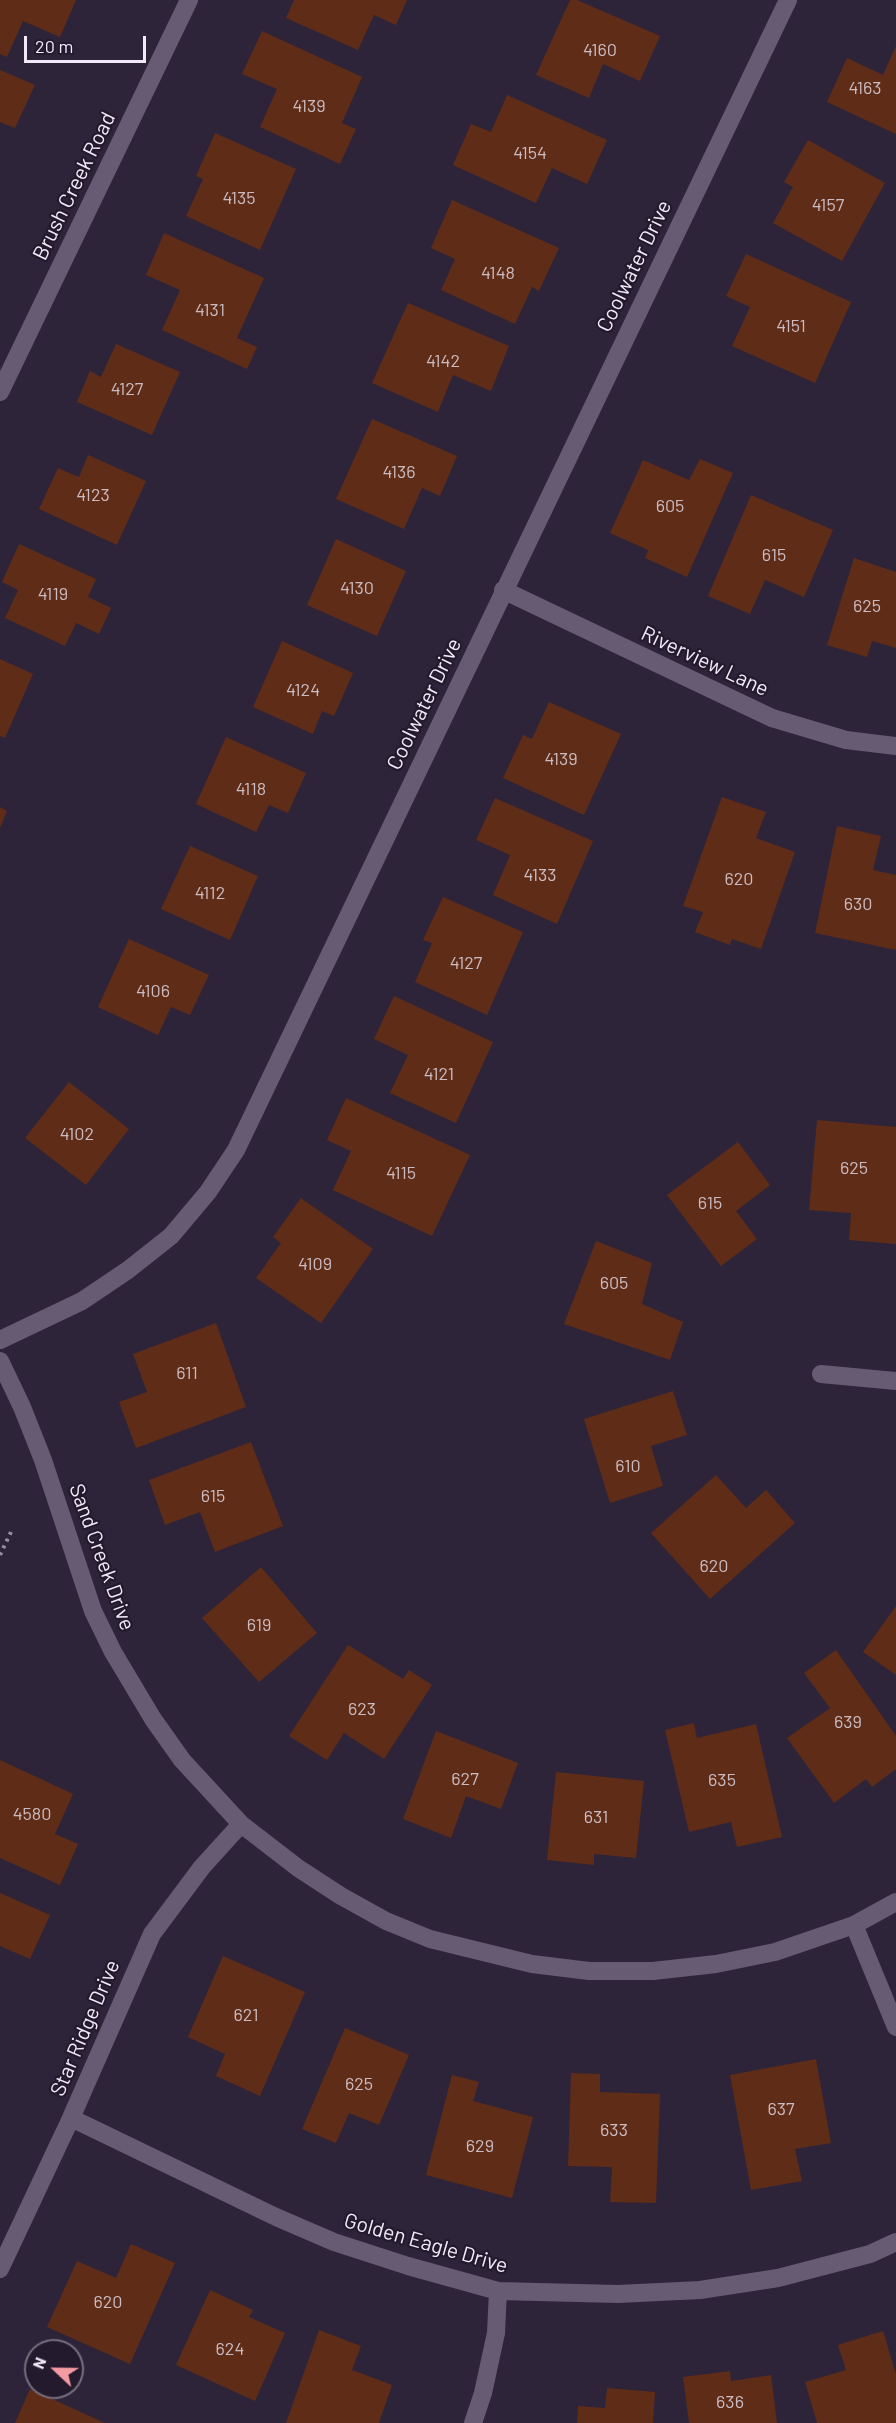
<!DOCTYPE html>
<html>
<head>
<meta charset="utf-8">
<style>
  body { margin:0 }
  #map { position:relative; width:896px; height:2423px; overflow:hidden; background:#2e2439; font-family:Barlow,sans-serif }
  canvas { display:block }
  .north { position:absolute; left:24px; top:2339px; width:60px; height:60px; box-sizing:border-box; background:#241a2e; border:2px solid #766e7f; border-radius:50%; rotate:292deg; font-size:16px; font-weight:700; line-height:24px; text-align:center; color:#f1ebf9 }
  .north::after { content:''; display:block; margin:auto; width:21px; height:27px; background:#f49aa2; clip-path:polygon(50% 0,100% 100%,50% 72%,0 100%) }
  .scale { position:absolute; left:24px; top:36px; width:122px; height:27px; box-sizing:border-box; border:3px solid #f1ebf9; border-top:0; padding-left:8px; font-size:18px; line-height:21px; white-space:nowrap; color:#f1ebf9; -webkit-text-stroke:4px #241a2e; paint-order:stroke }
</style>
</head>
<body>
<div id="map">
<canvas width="896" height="2423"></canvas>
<div class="north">N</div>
<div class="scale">20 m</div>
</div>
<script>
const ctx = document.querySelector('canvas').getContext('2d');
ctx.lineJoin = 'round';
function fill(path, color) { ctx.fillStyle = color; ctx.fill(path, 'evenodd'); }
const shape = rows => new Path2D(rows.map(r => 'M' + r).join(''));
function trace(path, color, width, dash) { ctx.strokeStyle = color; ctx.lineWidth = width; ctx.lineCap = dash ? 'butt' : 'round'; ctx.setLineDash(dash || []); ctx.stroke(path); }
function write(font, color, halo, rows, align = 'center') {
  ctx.font = font + ' Barlow,sans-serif'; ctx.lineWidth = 4.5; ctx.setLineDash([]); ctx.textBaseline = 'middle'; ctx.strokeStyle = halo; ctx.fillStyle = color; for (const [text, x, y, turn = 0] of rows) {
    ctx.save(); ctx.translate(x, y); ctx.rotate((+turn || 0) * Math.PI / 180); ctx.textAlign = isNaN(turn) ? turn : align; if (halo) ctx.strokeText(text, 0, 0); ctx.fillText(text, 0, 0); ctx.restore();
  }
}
fill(shape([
  [0,0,76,0,60,37,23,21,7,57,0,54],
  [294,0,407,0,396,25,374,15,358,50,286,18],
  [570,0,577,0,660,36,640,81,603,64,589,98,536,75],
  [262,31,362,77,342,123,356,129,340,164,260,127,277,89,242,74],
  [896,46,896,134,827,102,847,58,883,75],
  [0,70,35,85,15,128,0,122],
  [507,95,607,140,587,184,552,168,536,203,453,165,471,124,491,132],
  [215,133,296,169,260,250,186,216,203,179,196,176],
  [808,140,885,183,842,261,773,223,793,187,784,182],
  [452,200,559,248,539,291,532,287,515,324,441,290,455,259,431,248],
  [164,233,264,278,237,338,257,347,247,369,162,330,180,290,146,275],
  [746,254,851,302,815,383,732,346,750,307,726,296],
  [408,303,509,346,491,391,453,375,438,412,372,383],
  [116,344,180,372,152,435,77,402,90,371,101,377],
  [372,419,457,456,440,496,422,488,404,529,336,499],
  [88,455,146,481,117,545,39,509,58,468,79,477],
  [700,459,733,473,687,577,645,558,648,550,610,533,643,460,689,480],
  [751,495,833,530,804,597,765,580,750,614,708,596],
  [336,539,406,571,377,636,307,605],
  [19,544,96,579,88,597,111,608,99,634,76,623,65,646,5,618,18,590,2,582],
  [854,558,896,572,896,648,872,641,867,657,827,645],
  [282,641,353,673,334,716,322,711,313,734,253,707],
  [0,659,33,674,5,738,0,736],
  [549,702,621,734,584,815,503,778,523,735,532,739],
  [226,737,306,773,288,813,269,805,256,832,196,804],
  [722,797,766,812,756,838,795,852,761,949,732,939,730,945,695,932,703,912,683,906],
  [495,798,593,841,557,924,493,895,510,855,476,840],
  [0,807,7,811,0,828],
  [837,826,881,836,873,870,896,875,896,950,815,933],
  [190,846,258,876,230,940,161,909],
  [443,897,523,932,487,1015,415,982,432,943,423,940],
  [129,939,209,975,190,1015,171,1007,158,1035,98,1007],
  [394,996,493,1042,456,1123,390,1093,408,1055,374,1039],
  [69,1082,129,1129,86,1185,25,1138],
  [346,1098,470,1155,432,1236,333,1190,351,1151,327,1140],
  [817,1120,896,1127,896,1244,849,1240,851,1213,809,1210],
  [738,1142,770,1185,736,1211,757,1239,721,1266,667,1195],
  [301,1198,373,1249,321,1323,256,1278,281,1243,273,1237],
  [596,1241,652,1263,642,1304,683,1322,670,1360,564,1324],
  [216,1323,246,1407,136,1448,119,1402,147,1392,133,1354],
  [673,1391,687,1435,651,1446,663,1486,610,1503,584,1419],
  [251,1442,283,1526,215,1552,200,1512,165,1525,149,1480],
  [716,1475,746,1508,766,1490,795,1523,710,1599,651,1533],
  [261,1567,317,1633,259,1682,202,1618],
  [896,1606,896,1675,863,1652],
  [348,1645,403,1679,409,1670,432,1685,384,1759,344,1733,327,1760,289,1736],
  [836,1650,896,1736,896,1769,872,1787,866,1779,834,1803,787,1738,830,1708,804,1673],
  [694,1723,697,1738,756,1724,782,1837,737,1847,731,1822,689,1832,665,1730],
  [436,1731,518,1763,501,1809,466,1796,451,1838,403,1819],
  [0,1760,73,1794,55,1834,78,1844,60,1885,0,1858],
  [556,1772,644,1781,636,1858,594,1854,594,1865,547,1860],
  [0,1893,50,1915,30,1959,0,1946],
  [223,1956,305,1992,260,2096,216,2076,225,2054,188,2037],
  [345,2028,409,2055,379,2125,349,2113,336,2143,302,2129],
  [816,2059,831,2143,795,2149,802,2181,751,2190,730,2075],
  [571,2073,600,2074,600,2092,660,2094,656,2203,610,2202,612,2167,568,2166],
  [452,2075,479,2082,473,2101,533,2117,512,2198,426,2175],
  [131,2244,175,2263,130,2364,47,2327,77,2261,116,2278],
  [210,2290,253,2310,249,2317,285,2333,255,2401,176,2365],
  [319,2330,361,2346,352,2370,392,2385,379,2423,286,2423],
  [883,2331,896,2374,896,2423,817,2423,805,2382,846,2370,838,2345],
  [730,2371,731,2381,771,2375,777,2423,689,2423,683,2377],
  [607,2388,655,2392,653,2423,577,2423,578,2406,605,2408],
  [30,2389,105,2423,15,2423]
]), '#5f2c17');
trace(shape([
  [0,1555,11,1532]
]), '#9790a1', 4, [3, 4.5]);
trace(shape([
  [0,392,189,0],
  [503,590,772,718,846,740,896,746],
  [0,1340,82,1301,128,1270,171,1236,208,1192,236,1150,788,0],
  [0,1361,22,1407,43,1460,93,1611,113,1652,153,1719,182,1760,241,1824,298,1868,341,1896,386,1921,430,1939,532,1964,589,1971,653,1971,716,1964,775,1952,854,1925,896,1902],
  [821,1374,896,1381],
  [854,1925,896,2027],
  [71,2118,276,2217,334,2242,408,2266,498,2291,618,2294,700,2290,778,2278,870,2254,896,2242],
  [0,2269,71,2118,152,1934,202,1867,241,1824],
  [473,2423,483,2393,496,2333,498,2291]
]), '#665b73', 18);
write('18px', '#ccbbc0', null, [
  ["4160",600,50],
  ["4163",865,88],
  ["4139",309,106],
  ["4154",530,153],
  ["4135",239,198],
  ["4157",828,205],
  ["4148",498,273],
  ["4131",210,310],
  ["4151",791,326],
  ["4142",443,361],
  ["4127",127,389],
  ["4136",399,472],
  ["4123",93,495],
  ["605",670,506],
  ["615",774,555],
  ["4130",357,588],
  ["4119",53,594],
  ["625",867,606],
  ["4124",303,690],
  ["4139",561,759],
  ["4118",251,789],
  ["4133",540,875],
  ["620",739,879],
  ["4112",210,893],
  ["630",858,904],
  ["4127",466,963],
  ["4106",153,991],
  ["4121",439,1074],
  ["4102",77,1134],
  ["625",854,1168],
  ["4115",401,1173],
  ["615",710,1203],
  ["4109",315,1264],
  ["605",614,1283],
  ["611",187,1373],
  ["610",628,1466],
  ["615",213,1496],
  ["620",714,1566],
  ["619",259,1625],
  ["623",362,1709],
  ["639",848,1722],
  ["627",465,1779],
  ["635",722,1780],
  ["4580",32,1814],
  ["631",596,1817],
  ["621",246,2015],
  ["625",359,2084],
  ["637",781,2109],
  ["633",614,2130],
  ["629",480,2146],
  ["620",108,2302],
  ["624",230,2349],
  ["636",730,2402]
]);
write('21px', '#f1ebf9', '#241a2e', [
  ["Brush Creek Road",74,186,-64],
  ["Coolwater Drive",634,266,-64],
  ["Riverview Lane",705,661,25],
  ["Coolwater Drive",424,704,-64],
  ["Sand Creek Drive",102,1557,70],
  ["Star Ridge Drive",85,2028,-67],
  ["Golden Eagle Drive",426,2243,16]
]);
</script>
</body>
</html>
